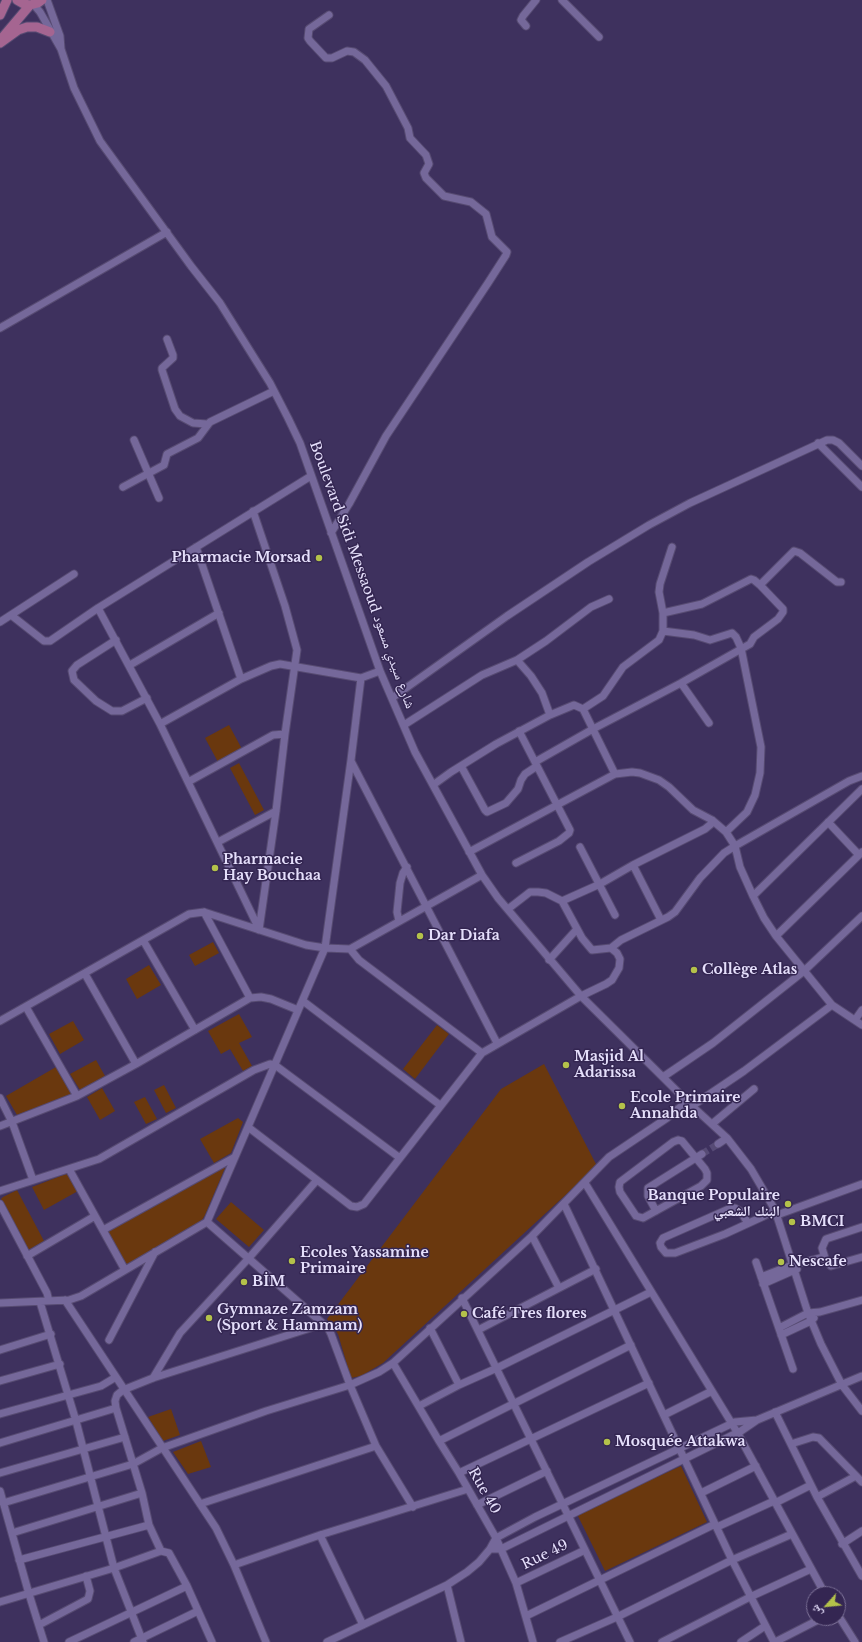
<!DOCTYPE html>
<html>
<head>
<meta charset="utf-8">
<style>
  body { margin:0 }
  #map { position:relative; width:862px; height:1642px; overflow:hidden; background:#3e315e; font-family:"Libre Baskerville","Noto Naskh Arabic",serif }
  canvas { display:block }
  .north { position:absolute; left:806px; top:1586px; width:40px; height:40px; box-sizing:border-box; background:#342652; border:1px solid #7b7096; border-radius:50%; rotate:243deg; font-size:11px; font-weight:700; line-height:16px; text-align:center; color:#e5dffb }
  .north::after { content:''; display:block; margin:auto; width:14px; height:18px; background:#b4c24a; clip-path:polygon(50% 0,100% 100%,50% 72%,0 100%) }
</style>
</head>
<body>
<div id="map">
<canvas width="862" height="1642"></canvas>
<div class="north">ش</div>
</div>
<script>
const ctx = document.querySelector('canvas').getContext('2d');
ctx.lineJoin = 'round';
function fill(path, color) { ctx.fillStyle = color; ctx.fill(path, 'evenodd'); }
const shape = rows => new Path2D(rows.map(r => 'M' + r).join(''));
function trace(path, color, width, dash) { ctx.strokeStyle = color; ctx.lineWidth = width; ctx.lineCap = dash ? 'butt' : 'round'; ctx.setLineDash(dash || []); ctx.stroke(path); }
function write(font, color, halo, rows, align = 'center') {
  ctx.font = font + ' "Libre Baskerville","Noto Naskh Arabic",serif'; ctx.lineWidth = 3; ctx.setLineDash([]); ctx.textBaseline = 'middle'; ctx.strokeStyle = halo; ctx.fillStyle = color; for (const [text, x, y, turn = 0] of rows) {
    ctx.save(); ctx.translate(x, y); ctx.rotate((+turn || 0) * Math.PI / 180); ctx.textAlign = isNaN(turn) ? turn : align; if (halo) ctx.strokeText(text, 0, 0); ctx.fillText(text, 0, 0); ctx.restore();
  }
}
fill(shape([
  [229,725,242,749,218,762,205,738],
  [239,763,264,810,255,815,230,768],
  [213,942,219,953,195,966,189,955],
  [149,965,161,985,137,999,126,979],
  [239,1014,252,1037,239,1043,252,1066,243,1071,230,1049,221,1054,208,1031],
  [73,1021,84,1040,60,1054,49,1034],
  [437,1025,449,1034,415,1079,403,1069],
  [96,1060,105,1076,80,1090,70,1074],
  [544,1064,597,1166,383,1363,361,1376,351,1378,338,1334,327,1319,501,1089],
  [56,1067,72,1094,17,1115,6,1096],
  [164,1085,176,1108,166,1113,154,1090],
  [102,1088,115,1111,100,1120,87,1097],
  [145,1097,157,1119,146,1124,134,1102],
  [238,1118,243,1122,231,1153,214,1163,200,1139],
  [225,1168,205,1215,202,1220,129,1264,127,1264,124,1262,108,1232,109,1231,223,1168],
  [66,1174,69,1176,78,1191,44,1210,32,1187],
  [17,1190,44,1241,28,1250,1,1199,3,1197],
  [231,1202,264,1230,249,1247,216,1219],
  [171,1409,180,1435,163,1441,148,1417],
  [201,1441,211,1467,188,1474,173,1452],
  [681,1466,707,1522,605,1571,577,1514]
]), '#6a380e');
trace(shape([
  [702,1154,718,1144]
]), '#574b76', 7, [7, 3.5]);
const minor = shape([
  [47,0,60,36,61,49],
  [562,0,599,37],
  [34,5,40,12,61,49,74,88,100,141,191,266,220,303,270,383,288,418,300,443,380,671,415,752,482,875,498,898,581,996,692,1106,727,1138,751,1169,775,1210,808,1313,821,1344,842,1385,862,1411],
  [329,15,309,29,308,38,310,41,326,58,332,58,347,51,354,52,365,60,386,86,408,128,410,138,426,155,429,164,424,173,426,178,444,196,471,202,486,214,492,237,507,252,506,255,488,283,386,436,349,504,331,533],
  [526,26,521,20,523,16,536,0],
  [0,328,167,232],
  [167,339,173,355,173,358,162,368,162,370,175,409,180,416,193,423,207,424],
  [134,440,159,498],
  [818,443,862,487],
  [123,487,164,465,167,454,198,438,210,422,274,391],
  [253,511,285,606,297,650,285,734,276,811,259,930],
  [196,547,241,679],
  [760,585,794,551,800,553,837,582,841,582],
  [98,608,160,724,259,929],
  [11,615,44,641,50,641,98,608,311,476],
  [0,622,74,574],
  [663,631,694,635,710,640,732,633,736,637,741,648,761,747,760,773,755,795,747,812,726,832],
  [116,640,77,665,72,671,74,680,96,701,112,711,122,711,147,698],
  [517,660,531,676,542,693,550,715],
  [130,665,219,613],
  [681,683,709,723],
  [392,698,507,616,588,562,649,525,690,503,827,440,833,440,839,443,862,466],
  [583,709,603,696,623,667,659,640,663,631,663,613,659,592,660,584,672,547],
  [160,724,241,679,271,666,280,664,361,678,380,671],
  [404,725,482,675,517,660,546,641,591,607,609,599],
  [351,761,497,1043],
  [535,762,593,729,681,683,750,644,754,637,778,619,783,612,783,609,760,585,754,580,751,579,702,604,663,613],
  [461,766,485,810,487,812,506,803,518,789,521,780,525,774,537,766],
  [862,776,849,781,735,846,740,867,753,896,764,918,776,936,832,1005,862,1025],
  [188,782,273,735,285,734],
  [433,785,451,772,496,744,550,715,574,705,583,709,615,774],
  [828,822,859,855],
  [218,842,276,811],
  [580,847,615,915],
  [469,852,615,774,632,772,640,773,659,780,669,787,693,810,712,820,726,832,735,846,724,853,700,878,675,912,668,917,621,940,611,948],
  [516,863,559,841,569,833,570,830,519,731],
  [633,865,661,920],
  [753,896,862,789],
  [562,901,600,884,633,865,705,829,711,824,712,820],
  [204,912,250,998],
  [399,921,397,912,400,883,403,873,407,867],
  [776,936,862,852],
  [143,940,195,1030],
  [350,949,359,960,482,1053],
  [549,960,577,929],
  [85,974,136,1064],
  [303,1001,440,1105],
  [26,1007,77,1096],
  [855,1020,862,1010],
  [0,1021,189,914,204,912,306,945,325,948,350,949,482,875],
  [663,1077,713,1043,804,971,862,916],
  [0,1098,12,1122,33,1180],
  [692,1106,744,1071,832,1005],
  [712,1124,754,1089],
  [0,1126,77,1096,136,1064,250,998,261,997,271,999,298,1010],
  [248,1127,351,1206,357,1207,364,1204,482,1053,581,996,606,984,612,980,619,968,620,959,617,953,611,948,592,950,582,938,562,901,546,893,538,892,530,892,508,909],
  [678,1140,682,1141,705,1169,707,1173,707,1180,701,1186,643,1218,636,1216,620,1192,619,1187,620,1182,673,1142,678,1140],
  [718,1144,727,1138],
  [69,1169,125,1270],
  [585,1183,737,1432,825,1594],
  [0,1191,99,1159,254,1070,270,1064,275,1065,400,1158],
  [0,1204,47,1293,49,1301],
  [564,1204,732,1560,774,1642],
  [656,1211,648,1196,648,1188,702,1154],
  [777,1215,862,1184],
  [207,1222,328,1328,331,1334,350,1385,376,1446,413,1507],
  [748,1223,740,1211,735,1208,731,1208,663,1238,660,1243,661,1247,666,1253,675,1253,725,1234,762,1217,775,1210],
  [862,1227,826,1239,822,1248,826,1261,831,1266,862,1257],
  [103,1230,235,1157],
  [532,1236,559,1288],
  [27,1256,95,1216],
  [756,1262,793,1369],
  [761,1277,792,1265,824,1257],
  [763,1284,797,1269],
  [462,1298,630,1642],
  [65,1300,216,1528,234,1565,266,1642],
  [40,1302,76,1421,114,1568,143,1642],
  [0,1303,69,1300,81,1296,207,1222,325,948,351,760,361,678],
  [430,1328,459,1385],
  [779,1328,808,1313,820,1312,862,1300],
  [478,1330,596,1269],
  [781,1335,811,1321,814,1318],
  [109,1340,155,1252],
  [0,1350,51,1334],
  [393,1363,439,1441,459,1473,496,1538,516,1583,533,1642],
  [153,1378,180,1333,248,1259,317,1180],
  [0,1381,60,1364],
  [419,1406,459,1385,497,1368,651,1292],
  [775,1412,817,1497,862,1576],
  [0,1414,101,1386,116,1377],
  [664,1415,712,1391],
  [439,1441,631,1345],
  [0,1443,116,1408],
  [791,1444,813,1437,819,1438,862,1482],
  [0,1473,125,1437],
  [459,1473,649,1383],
  [0,1491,29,1594,44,1642],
  [701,1493,756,1466],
  [817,1497,856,1476],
  [3,1503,133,1464,162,1448,266,1411,350,1385,379,1372,393,1363,532,1236,609,1157,667,1118,688,1101],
  [775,1503,811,1485],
  [200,1504,376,1446],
  [477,1505,547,1471],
  [717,1527,774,1501],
  [12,1533,142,1493],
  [320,1535,363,1625],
  [842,1544,862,1531],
  [490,1549,501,1549,741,1431,757,1420,862,1376],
  [19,1560,149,1525],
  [234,1565,320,1535,468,1489],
  [516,1583,585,1550],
  [447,1585,461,1642],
  [0,1602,114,1568,161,1551],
  [838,1615,855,1642],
  [526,1616,715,1524],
  [39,1625,88,1599,90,1591,86,1576],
  [69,1642,187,1586],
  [134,1642,198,1611],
  [212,1642,187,1586,169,1553,161,1551,149,1525,142,1493,116,1408,115,1401,117,1395,123,1390,153,1378,323,1324],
  [327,1642,447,1585,467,1572,479,1562,490,1549,496,1538,535,1517,735,1422,757,1420],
  [560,1642,617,1617,732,1560,792,1534],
  [662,1642,750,1597,811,1569],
  [741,1642,765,1626],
  [775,1642,822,1618]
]);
const major = shape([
  [17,0,24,4,30,5,38,3,42,0],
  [0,15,7,0],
  [2,38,30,5],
  [0,43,18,30,27,27,37,27,50,32]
]);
trace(minor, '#574b72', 9);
trace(major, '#574b72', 11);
trace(minor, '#75689a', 7);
trace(major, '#a56591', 9);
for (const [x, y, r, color] of [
  [319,558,4,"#b4c24a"],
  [215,868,4,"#b4c24a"],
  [420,936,4,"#b4c24a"],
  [694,970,4,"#b4c24a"],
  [566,1065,4,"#b4c24a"],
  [622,1106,4,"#b4c24a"],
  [788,1204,4,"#b4c24a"],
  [792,1222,4,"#b4c24a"],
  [292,1261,4,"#b4c24a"],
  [781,1262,4,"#b4c24a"],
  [244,1282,4,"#b4c24a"],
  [464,1314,4,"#b4c24a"],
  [209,1318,4,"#b4c24a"],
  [607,1442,4,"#b4c24a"]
]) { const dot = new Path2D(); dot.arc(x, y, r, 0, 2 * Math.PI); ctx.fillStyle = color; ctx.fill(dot); trace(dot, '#342652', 1.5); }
write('bold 14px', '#e5dffb', '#342652', [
  ["Pharmacie Morsad",311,558,"right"],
  ["Pharmacie",223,860],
  ["Hay Bouchaa",223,876],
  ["Dar Diafa",428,936],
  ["Collège Atlas",702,970],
  ["Masjid Al",574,1057],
  ["Adarissa",574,1073],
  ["Ecole Primaire",630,1098],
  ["Annahda",630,1114],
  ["Banque Populaire",780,1196,"right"],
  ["البنك الشعبي",780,1212,"right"],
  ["BMCI",800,1222],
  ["Ecoles Yassamine",300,1253],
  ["Primaire",300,1269],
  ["Nescafe",789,1262],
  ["BİM",252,1282],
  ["Gymnaze Zamzam",217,1310],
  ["(Sport & Hammam)",217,1326],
  ["Café Tres flores",472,1314],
  ["Mosquée Attakwa",615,1442]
], 'left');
write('14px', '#e5dffb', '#342652', [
  ["Boulevard Sidi Messaoud شارع سيدي مسعود",362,575,70],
  ["Rue 40",484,1491,60],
  ["Rue 49",545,1555,-26]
]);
</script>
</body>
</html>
